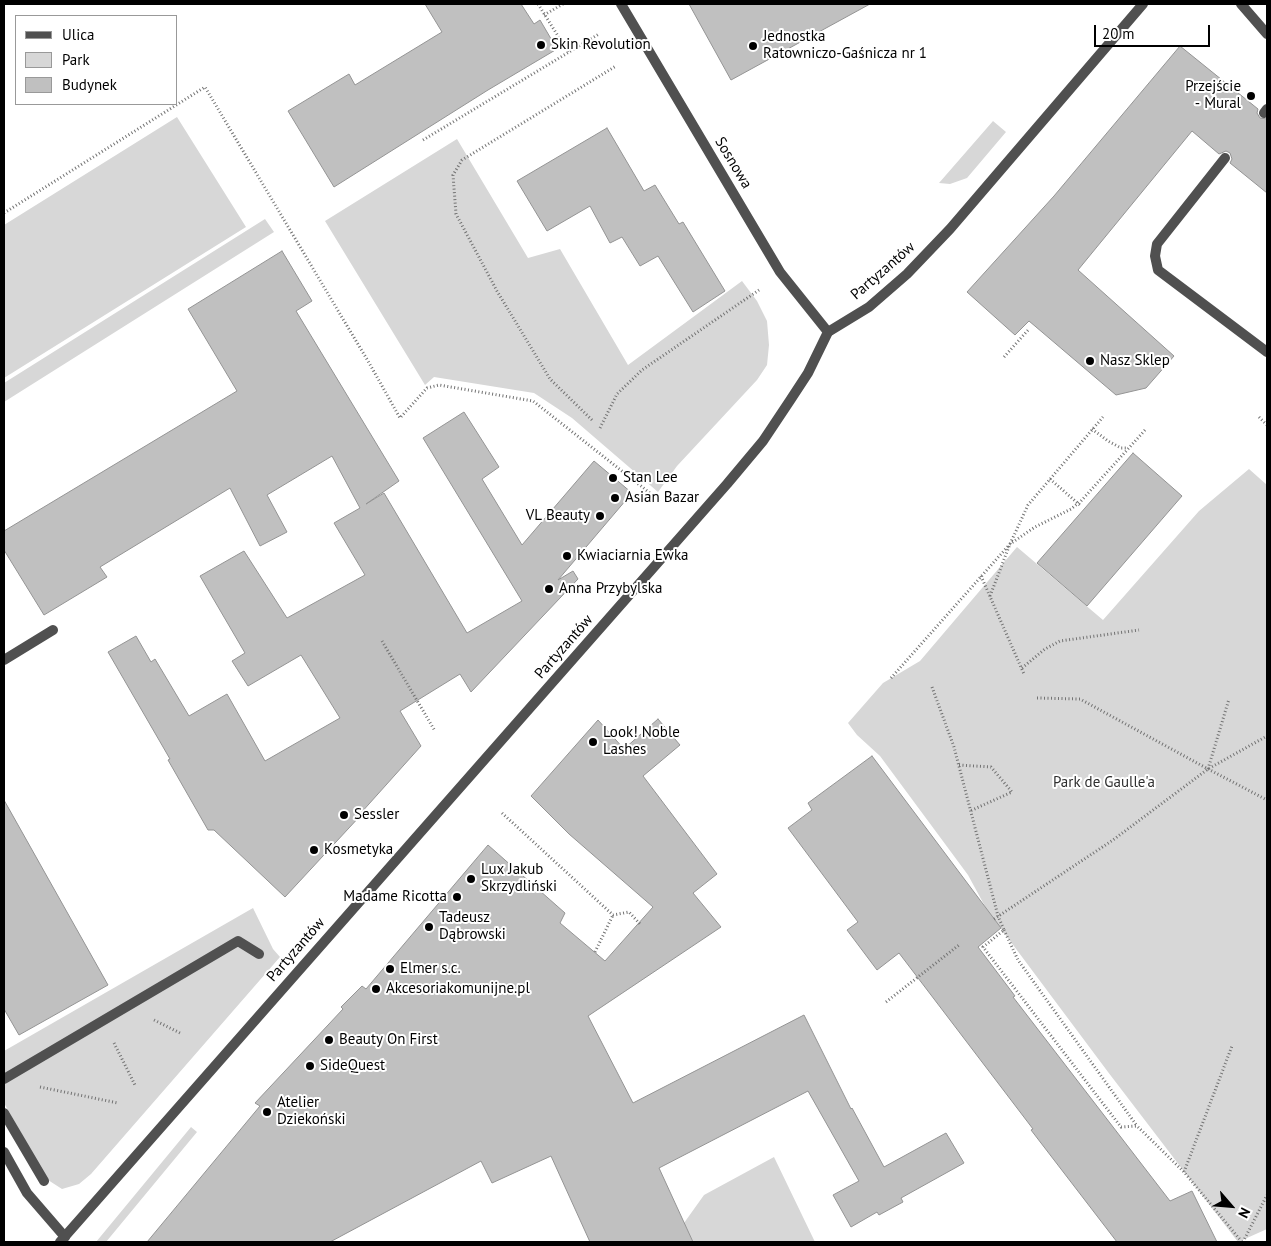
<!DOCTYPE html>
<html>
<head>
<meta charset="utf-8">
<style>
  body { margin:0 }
  #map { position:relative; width:1271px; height:1246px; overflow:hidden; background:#fff; font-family:"PT Sans",sans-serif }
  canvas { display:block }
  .frame { position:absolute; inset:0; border:5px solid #000; pointer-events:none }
  .legend { position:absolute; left:15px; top:15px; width:162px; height:90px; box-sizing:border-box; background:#fff; border:1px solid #999; margin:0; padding:6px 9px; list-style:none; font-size:15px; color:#000 }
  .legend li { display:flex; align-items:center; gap:10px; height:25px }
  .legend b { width:25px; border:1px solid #999 }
  .north { position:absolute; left:1206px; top:1181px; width:50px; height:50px; -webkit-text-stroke:4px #fff; paint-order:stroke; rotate:117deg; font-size:14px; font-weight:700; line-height:20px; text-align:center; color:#000 }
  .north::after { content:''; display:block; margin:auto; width:18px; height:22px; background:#000; clip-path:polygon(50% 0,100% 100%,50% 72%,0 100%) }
  .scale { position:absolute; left:1094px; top:25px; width:116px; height:22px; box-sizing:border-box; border:2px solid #000; border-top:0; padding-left:6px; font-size:15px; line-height:18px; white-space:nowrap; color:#000; -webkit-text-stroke:4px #fff; paint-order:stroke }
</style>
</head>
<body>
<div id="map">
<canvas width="1271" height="1246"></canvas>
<div class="frame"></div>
<ul class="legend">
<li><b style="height:6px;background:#505050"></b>Ulica</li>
<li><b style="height:14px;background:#d7d7d7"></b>Park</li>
<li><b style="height:14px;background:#c0c0c0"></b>Budynek</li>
</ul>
<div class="north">N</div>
<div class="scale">20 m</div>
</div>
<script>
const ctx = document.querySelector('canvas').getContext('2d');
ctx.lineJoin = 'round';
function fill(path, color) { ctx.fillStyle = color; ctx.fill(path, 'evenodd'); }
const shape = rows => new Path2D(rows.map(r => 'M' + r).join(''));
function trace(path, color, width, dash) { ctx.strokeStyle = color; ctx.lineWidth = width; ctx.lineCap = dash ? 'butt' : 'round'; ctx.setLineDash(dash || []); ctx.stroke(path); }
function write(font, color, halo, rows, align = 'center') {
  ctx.font = font + ' "PT Sans",sans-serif'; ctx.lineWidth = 4; ctx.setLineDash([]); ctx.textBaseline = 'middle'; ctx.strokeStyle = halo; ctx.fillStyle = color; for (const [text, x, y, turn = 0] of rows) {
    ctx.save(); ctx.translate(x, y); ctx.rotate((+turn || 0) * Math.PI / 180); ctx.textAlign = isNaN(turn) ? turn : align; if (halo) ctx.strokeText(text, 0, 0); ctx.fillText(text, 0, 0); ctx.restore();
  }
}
fill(shape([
  [177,117,246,227,4,378,4,225],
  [993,121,1006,132,967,178,950,184,939,183],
  [457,139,528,258,560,249,628,365,742,281,757,301,767,321,769,345,767,365,757,380,677,466,658,492,572,418,534,393,434,377,425,385,325,221],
  [265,219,274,232,4,402,4,383],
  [1249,469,1267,485,1267,1229,1238,1242,1108,1072,987,910,968,875,880,756,857,735,848,723,883,683,920,661,1017,547,1103,620,1199,511],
  [253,908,273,949,280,957,91,1174,79,1184,62,1189,48,1180,4,1103,4,1051],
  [191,1127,197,1132,106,1242,96,1242],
  [774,1157,815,1242,693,1242,684,1223,704,1195]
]), '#d7d7d7');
const building = shape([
  [425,4,521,4,534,24,540,20,557,49,488,90,334,187,288,111,349,74,355,85,442,32,425,4],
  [689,4,870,4,731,80,689,4],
  [1180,46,1258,109,1257,113,1260,118,1267,119,1267,193,1230,163,1232,159,1230,153,1226,151,1219,154,1192,131,1078,270,1174,356,1146,388,1116,395,1029,321,1015,335,967,292,1054,196,1180,46],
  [607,128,644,191,655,185,679,224,683,222,725,291,693,312,658,256,640,266,622,237,610,243,590,206,547,231,517,181,607,128],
  [282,251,312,301,296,311,399,481,366,504,384,493,467,633,522,601,423,438,464,412,499,467,482,479,522,545,594,461,632,493,558,580,573,571,578,579,471,692,460,674,400,711,421,746,360,814,361,815,285,897,214,830,208,830,168,760,170,759,108,652,136,636,151,662,155,659,189,716,227,694,265,761,340,718,301,655,248,686,232,661,245,653,200,576,244,551,287,618,365,575,334,523,360,508,332,456,267,495,287,532,260,546,230,488,100,567,107,577,44,615,4,550,4,531,237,391,188,309,282,251],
  [1133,453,1182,496,1087,606,1037,563,1133,453],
  [658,719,680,745,643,776,717,874,693,893,721,927,588,1016,633,1103,804,1015,851,1109,852,1108,884,1167,946,1133,964,1163,901,1198,903,1202,879,1215,877,1212,851,1227,833,1195,859,1181,808,1091,659,1168,693,1242,590,1242,551,1156,492,1183,481,1161,330,1242,147,1242,260,1106,255,1103,343,1009,341,1007,362,986,366,989,488,845,565,913,560,923,605,961,653,907,569,834,531,796,598,720,624,749,658,719],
  [872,756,1001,928,978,947,1015,996,1013,997,1170,1201,1192,1191,1217,1242,1117,1242,1031,1130,1033,1129,899,953,877,970,847,930,858,922,788,828,812,810,808,803,872,756],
  [4,800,108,985,19,1035,4,1009,4,800]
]);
fill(building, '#c0c0c0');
trace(building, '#949494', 1);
trace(shape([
  [538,4,568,52],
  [544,15,563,4],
  [423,140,599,34],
  [4,213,205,87,368,361,400,418,427,388,439,385,533,401,660,501],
  [1004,357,1029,329],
  [1259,417,1267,425],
  [592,420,550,379,497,291,456,214,453,175,462,160,616,66],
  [600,428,617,394,642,370,759,290],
  [1092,429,1108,441,1121,448,1128,448],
  [1050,479,1081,506],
  [981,576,1024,674],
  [990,596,1010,544,1028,505,1103,417],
  [382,641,435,731],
  [1022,668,1045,649,1060,641,1139,630],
  [891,678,1010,544,1035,527,1071,509,1081,501,1146,429],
  [932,687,954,747,998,916,1004,930,983,947,1121,1127,1137,1126,1184,1172,1242,1242],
  [1037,698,1080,699,1208,769,1267,800],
  [959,765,991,767,1012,792,970,811],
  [1208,769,1229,699],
  [502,813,613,915,629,912,640,924],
  [994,919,1113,840,1208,769,1267,736],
  [1004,930,1018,960,1137,1126],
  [595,952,613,915],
  [886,1002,959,945],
  [154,1020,182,1034],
  [114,1043,135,1085],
  [40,1087,118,1103],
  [1184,1172,1232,1046],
  [1243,1242,1267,1195]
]), '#727272', 3, [1, 2.5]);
trace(shape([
  [1264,113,1267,109],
  [1225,158,1157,244,1155,256,1158,270,1267,352],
  [4,660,53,630]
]), '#505050', 10);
trace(shape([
  [4,1079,238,941,259,954],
  [4,1113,44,1181]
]), '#505050', 10);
trace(shape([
  [621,4,780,272,828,332],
  [1241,4,1267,34],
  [4,1152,27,1193,65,1237]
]), '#505050', 10);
trace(shape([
  [60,1242,727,484,763,441,791,399,808,373,828,332,869,307,907,274,950,229,1143,4]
]), '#505050', 10);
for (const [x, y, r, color] of [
  [541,45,5,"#000"],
  [753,46,5,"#000"],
  [1251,96,5,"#000"],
  [1090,361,5,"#000"],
  [613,478,5,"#000"],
  [615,498,5,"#000"],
  [600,516,5,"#000"],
  [567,556,5,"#000"],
  [549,589,5,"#000"],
  [593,742,5,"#000"],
  [344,815,5,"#000"],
  [314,850,5,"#000"],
  [471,879,5,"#000"],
  [457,897,5,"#000"],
  [429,927,5,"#000"],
  [390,969,5,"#000"],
  [376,989,5,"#000"],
  [329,1040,5,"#000"],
  [310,1066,5,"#000"],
  [267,1112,5,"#000"]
]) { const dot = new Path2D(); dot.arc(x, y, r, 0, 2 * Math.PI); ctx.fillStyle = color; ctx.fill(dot); trace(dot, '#fff', 2); }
write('15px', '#000', '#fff', [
  ["Jednostka",763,37],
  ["Ratowniczo-Gaśnicza nr 1",763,54],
  ["Skin Revolution",551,45],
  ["Przejście",1241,87,"right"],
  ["- Mural",1241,104,"right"],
  ["Nasz Sklep",1100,361],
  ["Stan Lee",623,478],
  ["Asian Bazar",625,498],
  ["VL Beauty",590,516,"right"],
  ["Kwiaciarnia Ewka",577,556],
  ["Anna Przybylska",559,589],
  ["Look! Noble",603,733],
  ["Lashes",603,750],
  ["Sessler",354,815],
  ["Kosmetyka",324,850],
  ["Lux Jakub",481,870],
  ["Skrzydliński",481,887],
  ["Madame Ricotta",447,897,"right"],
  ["Tadeusz",439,918],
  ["Dąbrowski",439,935],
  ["Elmer s.c.",400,969],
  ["Akcesoriakomunijne.pl",386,989],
  ["Beauty On First",339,1040],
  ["SideQuest",320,1066],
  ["Atelier",277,1103],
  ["Dziekoński",277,1120]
], 'left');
write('15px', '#000', '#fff', [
  ["Sosnowa",733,163,59],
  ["Partyzantów",883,271,-41],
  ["Partyzantów",564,647,-49],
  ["Partyzantów",296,950,-49]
]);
write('15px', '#2e2e2e', '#fff', [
  ["Park de Gaulle'a",1104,783]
]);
</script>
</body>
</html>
